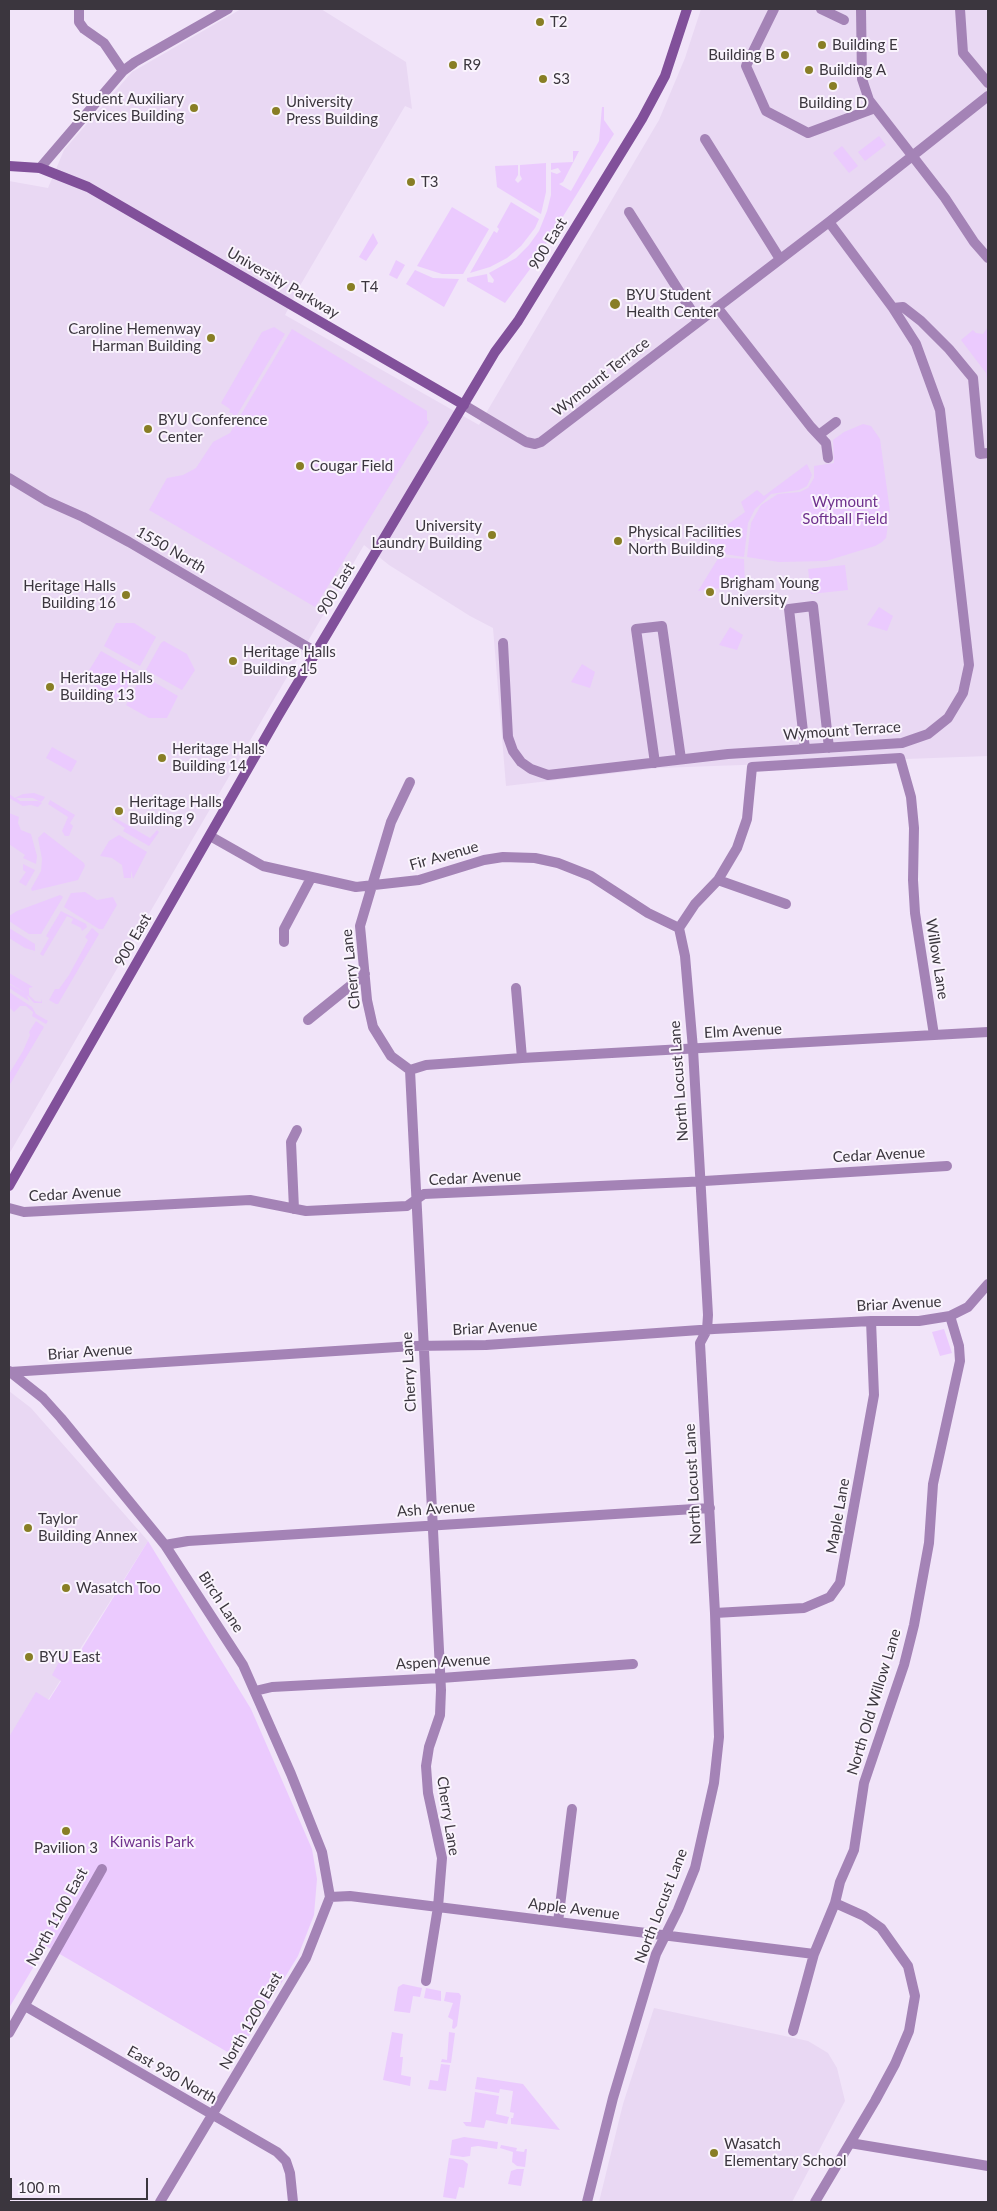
<!DOCTYPE html>
<html>
<head>
<meta charset="utf-8">
<style>
  body { margin:0 }
  #map { position:relative; width:997px; height:2211px; overflow:hidden; background:#f1e4f9; font-family:Lato,sans-serif }
  canvas { display:block }
  .frame { position:absolute; inset:0; border:10px solid #3b363e; pointer-events:none }
  .scale { position:absolute; left:10px; top:2178px; width:138px; height:22px; box-sizing:border-box; border:2px solid #3b363e; border-top:0; padding-left:6px; font-size:15px; line-height:18px; white-space:nowrap; color:#3b363e; -webkit-text-stroke:4px #faf4fd; paint-order:stroke }
</style>
</head>
<body>
<div id="map">
<canvas width="997" height="2211"></canvas>
<div class="frame"></div>
<div class="scale">100 m</div>
</div>
<script>
const ctx = document.querySelector('canvas').getContext('2d');
ctx.lineJoin = 'round';
function fill(path, color) { ctx.fillStyle = color; ctx.fill(path, 'evenodd'); }
const shape = rows => new Path2D(rows.map(r => 'M' + r).join(''));
function trace(path, color, width, dash) { ctx.strokeStyle = color; ctx.lineWidth = width; ctx.lineCap = dash ? 'butt' : 'round'; ctx.setLineDash(dash || []); ctx.stroke(path); }
function write(font, color, halo, rows, align = 'center') {
  ctx.font = font + ' Lato,sans-serif'; ctx.lineWidth = 4; ctx.setLineDash([]); ctx.textBaseline = 'middle'; ctx.strokeStyle = halo; ctx.fillStyle = color; for (const [text, x, y, turn = 0] of rows) {
    ctx.save(); ctx.translate(x, y); ctx.rotate((+turn || 0) * Math.PI / 180); ctx.textAlign = isNaN(turn) ? turn : align; if (halo) ctx.strokeText(text, 0, 0); ctx.fillText(text, 0, 0); ctx.restore();
  }
}
fill(shape([
  [241,9,321,9,406,62,412,109,405,106,301,284,285,315,479,425,659,120,685,58,701,9,988,9,988,756,659,768,506,786,493,628,470,616,389,565,364,545,9,1154,9,181,48,188,64,150,132,72],
  [9,1391,31,1408,148,1541,9,1762],
  [654,2008,808,2041,828,2053,837,2068,845,2101,792,2202,599,2202,623,2104]
]), '#e9d8f3');
fill(shape([
  [602,107,604,107,604,120,614,134,533,265,505,303,467,281,467,278,487,274,488,282,493,283,494,280,489,273,516,258,529,245,539,231,547,211,551,195,551,172,557,174,561,172,558,168,551,170,551,163,573,162,573,151,579,151,563,182,559,184,571,191,599,141],
  [879,136,886,145,865,161,858,152],
  [842,146,858,166,849,173,833,153],
  [546,163,546,192,541,214,497,187,495,166,518,165,518,175,515,180,518,183,522,179,520,175,520,165],
  [511,202,539,219,535,228,521,246,507,258,490,267,470,273,494,231,497,233,499,229,497,227],
  [452,207,489,229,463,274,442,274,417,266],
  [373,233,378,243,366,261,359,257],
  [396,260,405,265,397,279,389,275],
  [415,270,433,278,459,279,444,307,406,284],
  [274,327,285,334,234,420,231,418,233,414,229,412,230,409,221,403,262,332],
  [988,327,988,387,986,373,961,340,973,330,976,333,983,334],
  [292,329,427,411,427,420,429,422,315,607,149,510,167,478,183,475,196,468,213,442,230,433],
  [863,424,871,426,880,439,890,511,886,538,882,542,875,546,826,561,779,562,747,557,751,523,761,505,778,494,800,492,808,488,814,478,814,466,834,463,833,440,844,432],
  [807,464,812,475,807,486,799,490,771,494,755,509,748,523,744,557,718,553,705,535,720,530,745,512,741,502,757,490,764,496],
  [719,557,744,559,745,585,698,591],
  [845,565,848,590,811,594,808,569],
  [879,607,893,616,887,631,867,625],
  [116,623,134,623,156,637,140,666,104,646],
  [730,627,743,635,737,650,719,645],
  [164,641,187,654,195,670,182,690,146,670,161,643],
  [101,651,136,671,120,701,96,688,88,672],
  [582,664,595,672,590,688,571,682],
  [142,675,178,696,167,718,149,718,126,705],
  [52,747,77,761,71,772,46,758],
  [34,793,45,797,43,800,41,802,33,798,16,798,20,801,38,801,42,803,38,807,31,805,23,806,9,798,9,794,15,798,23,794],
  [50,800,75,815,70,823,73,826,69,836,65,836,62,831,68,817,48,804],
  [9,813,19,817,18,823,21,830,31,834,37,856,36,864,23,858,25,855,9,844],
  [112,816,150,838,157,830,159,832,149,846,123,831,125,828,112,819],
  [44,832,84,863,85,866,78,880,32,891,31,889,41,871,42,859,38,838],
  [119,835,147,852,133,879,131,871,131,878,124,878,122,865,112,858,100,856,109,841],
  [23,864,35,870,26,886,19,882,26,872,23,870],
  [85,892,97,900,113,897,117,905,103,929,99,929,64,907,71,893],
  [60,895,63,897,41,934,29,934,9,921,9,916,17,911],
  [61,911,86,924,87,927,82,931,81,928,71,923,73,919,67,916,43,956,40,954,49,938,46,936],
  [9,928,35,944,35,951,25,948,9,938],
  [92,928,99,934,58,1004,56,1004,49,1000,55,989,59,989,69,975,88,940,85,937],
  [9,973,33,987,29,988,29,995,35,1001,41,1002,42,999,42,1003,34,1003,27,995,29,1001,9,988,9,984,27,994,9,983],
  [9,992,32,1007,36,1014,48,1021,46,1024,32,1016,33,1012,26,1006,20,1006,14,1012,9,1007],
  [36,1021,44,1027,9,1086,9,1074,23,1051,30,1035,29,1032],
  [944,1329,952,1353,940,1356,932,1332],
  [148,1541,251,1709,312,1849,317,1879,314,1915,298,1956,236,2057,46,1946,9,2008,9,1737,36,1692,49,1700,61,1681,52,1675,66,1649,78,1655],
  [403,1984,422,1988,420,1997,413,1996,410,2013,394,2011,398,1987],
  [426,1988,441,1991,441,2001,424,1998],
  [446,1992,459,1993,461,1996,457,2026,454,2029,452,2028,453,2020,448,2017,453,2003,444,2001],
  [392,2032,403,2034,400,2057,403,2057,401,2075,411,2077,410,2086,383,2080],
  [449,2032,455,2033,451,2063,441,2062,442,2059,447,2060],
  [441,2064,450,2065,446,2091,428,2089,430,2080,438,2081],
  [477,2077,523,2084,560,2130,511,2124,511,2118,513,2118,514,2113,510,2112,513,2091,500,2089,499,2093,475,2089],
  [475,2092,499,2096,496,2114,509,2117,507,2124,486,2120,484,2128,466,2126,463,2122,471,2122],
  [464,2137,498,2142,497,2149,478,2146,471,2147,470,2156,463,2157,450,2155,452,2140],
  [501,2145,517,2148,516,2151,524,2152,525,2149,527,2149,525,2167,517,2166,512,2162,513,2152,500,2148],
  [449,2158,463,2160,468,2164,464,2188,459,2187,456,2199,443,2197],
  [517,2169,524,2169,521,2186,508,2184,511,2171]
]), '#ebcafe');
trace(shape([
  [79,9,79,22,84,29,104,43,123,71],
  [774,9,746,66,766,111,808,133,875,108],
  [821,9,844,20],
  [861,9,862,79,869,100,945,198,974,242,988,258],
  [960,9,963,53,988,83],
  [705,139,780,259],
  [40,168,123,71,135,62,228,9],
  [629,212,698,321],
  [717,307,811,427,826,443,828,458],
  [893,308,903,307,921,321,949,349,973,378,980,454,988,453],
  [464,405,526,442,535,444,541,442,829,222,988,96],
  [820,434,836,422],
  [9,478,47,501,83,517,129,542,316,652],
  [503,643,508,737,513,751,521,762,531,769,548,775,728,754,902,743,928,734,948,718,963,693,969,665,940,410,916,344,893,308,829,222],
  [805,749,789,609,813,606,829,748],
  [655,763,636,629,662,626,681,759],
  [410,782,391,822,360,926,367,1000,373,1027,391,1056,410,1070,441,1690,440,1715,429,1747,426,1766,428,1793,442,1858,438,1907,426,1981],
  [210,836,263,866,356,887,419,880,484,860,503,857,535,858,558,863,591,876,648,913,679,928],
  [718,880,786,904],
  [284,942,284,929,311,878],
  [516,988,522,1058],
  [308,1020,365,974],
  [410,1070,426,1065,522,1058,988,1032],
  [9,1208,24,1212,250,1200,306,1211,407,1206,424,1194,688,1182,947,1166],
  [294,1209,291,1142,297,1130],
  [9,1371,43,1398,61,1418,165,1545,243,1665,291,1774,322,1852,330,1897],
  [10,1372,413,1346,486,1345,714,1329,871,1321,919,1321,950,1316,968,1307,988,1284],
  [165,1545,188,1541,710,1508],
  [715,1613,804,1608,830,1597,840,1583,874,1395,871,1321],
  [255,1691,272,1687,441,1678,633,1664],
  [330,1897,350,1896,814,1954],
  [558,1922,572,1809],
  [25,2006,277,2152,286,2161,290,2173,293,2202],
  [793,2031,814,1954,835,1903,840,1882,854,1850,864,1783,904,1665,914,1625,929,1543,933,1484,960,1361,959,1346,950,1316],
  [9,2033,102,1869],
  [850,2143,988,2166],
  [160,2202,306,1958,330,1897],
  [587,2202,613,2098,656,1954,678,1910,695,1868,714,1783,719,1737,715,1613,700,1343,707,1330,708,1315,693,1049,685,956,679,928,695,904,718,880,737,848,747,819,752,767,900,758,911,797,914,828,913,880,915,913,934,1035],
  [815,2202,875,2101,895,2064,909,2031,915,1996,908,1966,881,1928,864,1916,835,1903]
]), '#a483b6', 10);
trace(shape([
  [9,166,40,168,88,187,464,405],
  [9,1186,278,716,495,352,518,321,642,119,665,76,687,9]
]), '#81509a', 10);
for (const [x, y, r, color] of [
  [540,22,5,"#887e25"],
  [822,45,5,"#887e25"],
  [785,55,5,"#887e25"],
  [453,65,5,"#887e25"],
  [809,70,5,"#887e25"],
  [543,79,5,"#887e25"],
  [833,86,5,"#887e25"],
  [194,108,5,"#887e25"],
  [276,111,5,"#887e25"],
  [411,182,5,"#887e25"],
  [351,287,5,"#887e25"],
  [615,304,6,"#887e25"],
  [211,338,5,"#887e25"],
  [148,429,5,"#887e25"],
  [300,466,5,"#887e25"],
  [492,535,5,"#887e25"],
  [618,541,5,"#887e25"],
  [710,592,5,"#887e25"],
  [126,595,5,"#887e25"],
  [233,661,5,"#887e25"],
  [50,687,5,"#887e25"],
  [162,758,5,"#887e25"],
  [119,811,5,"#887e25"],
  [28,1528,5,"#887e25"],
  [66,1588,5,"#887e25"],
  [29,1657,5,"#887e25"],
  [66,1831,5,"#887e25"],
  [714,2153,5,"#887e25"]
]) { const dot = new Path2D(); dot.arc(x, y, r, 0, 2 * Math.PI); ctx.fillStyle = color; ctx.fill(dot); trace(dot, '#faf4fd', 2); }
write('15px', '#3b363e', '#faf4fd', [
  ["T2",550,22],
  ["Building E",832,45],
  ["Building B",775,55,"right"],
  ["R9",463,65],
  ["Building A",819,70],
  ["S3",553,79],
  ["Student Auxiliary",184,99,"right"],
  ["Services Building",184,116,"right"],
  ["University",286,102],
  ["Press Building",286,119],
  ["Building D",833,103,"center"],
  ["T3",421,182],
  ["T4",361,287],
  ["BYU Student",626,295],
  ["Health Center",626,312],
  ["Caroline Hemenway",201,329,"right"],
  ["Harman Building",201,346,"right"],
  ["BYU Conference",158,420],
  ["Center",158,437],
  ["Cougar Field",310,466],
  ["University",482,526,"right"],
  ["Laundry Building",482,543,"right"],
  ["Physical Facilities",628,532],
  ["North Building",628,549],
  ["Brigham Young",720,583],
  ["University",720,600],
  ["Heritage Halls",116,586,"right"],
  ["Building 16",116,603,"right"],
  ["Heritage Halls",243,652],
  ["Building 15",243,669],
  ["Heritage Halls",60,678],
  ["Building 13",60,695],
  ["Heritage Halls",172,749],
  ["Building 14",172,766],
  ["Heritage Halls",129,802],
  ["Building 9",129,819],
  ["Taylor",38,1519],
  ["Building Annex",38,1536],
  ["Wasatch Too",76,1588],
  ["BYU East",39,1657],
  ["Pavilion 3",66,1848,"center"],
  ["Wasatch",724,2144],
  ["Elementary School",724,2161]
], 'left');
write('15px', '#3b363e', '#faf4fd', [
  ["900 East",548,244,-58],
  ["University Parkway",283,283,30],
  ["Wymount Terrace",601,377,-38],
  ["1550 North",171,550,30],
  ["900 East",336,589,-59],
  ["Wymount Terrace",842,731,-4],
  ["Fir Avenue",444,856,-16],
  ["900 East",133,940,-60],
  ["Willow Lane",937,959,81],
  ["Cherry Lane",351,969,-96],
  ["Elm Avenue",743,1031,-3],
  ["North Locust Lane",679,1081,-94],
  ["Cedar Avenue",879,1155,-3],
  ["Cedar Avenue",475,1178,-3],
  ["Cedar Avenue",75,1194,-3],
  ["Briar Avenue",899,1304,-3],
  ["Briar Avenue",495,1328,-3],
  ["Briar Avenue",90,1352,-4],
  ["Cherry Lane",409,1372,-93],
  ["North Locust Lane",693,1484,-93],
  ["Ash Avenue",436,1509,-4],
  ["Maple Lane",838,1516,-80],
  ["Birch Lane",221,1602,57],
  ["Aspen Avenue",443,1662,-3],
  ["North Old Willow Lane",874,1702,-73],
  ["Cherry Lane",448,1816,81],
  ["North Locust Lane",661,1906,-69],
  ["Apple Avenue",574,1909,7],
  ["North 1100 East",57,1917,-61],
  ["North 1200 East",251,2021,-60],
  ["East 930 North",172,2075,30]
]);
write('15px', '#6f318d', '#faf4fd', [
  ["Wymount",845,502],
  ["Softball Field",845,519],
  ["Kiwanis Park",152,1842]
]);
</script>
</body>
</html>
